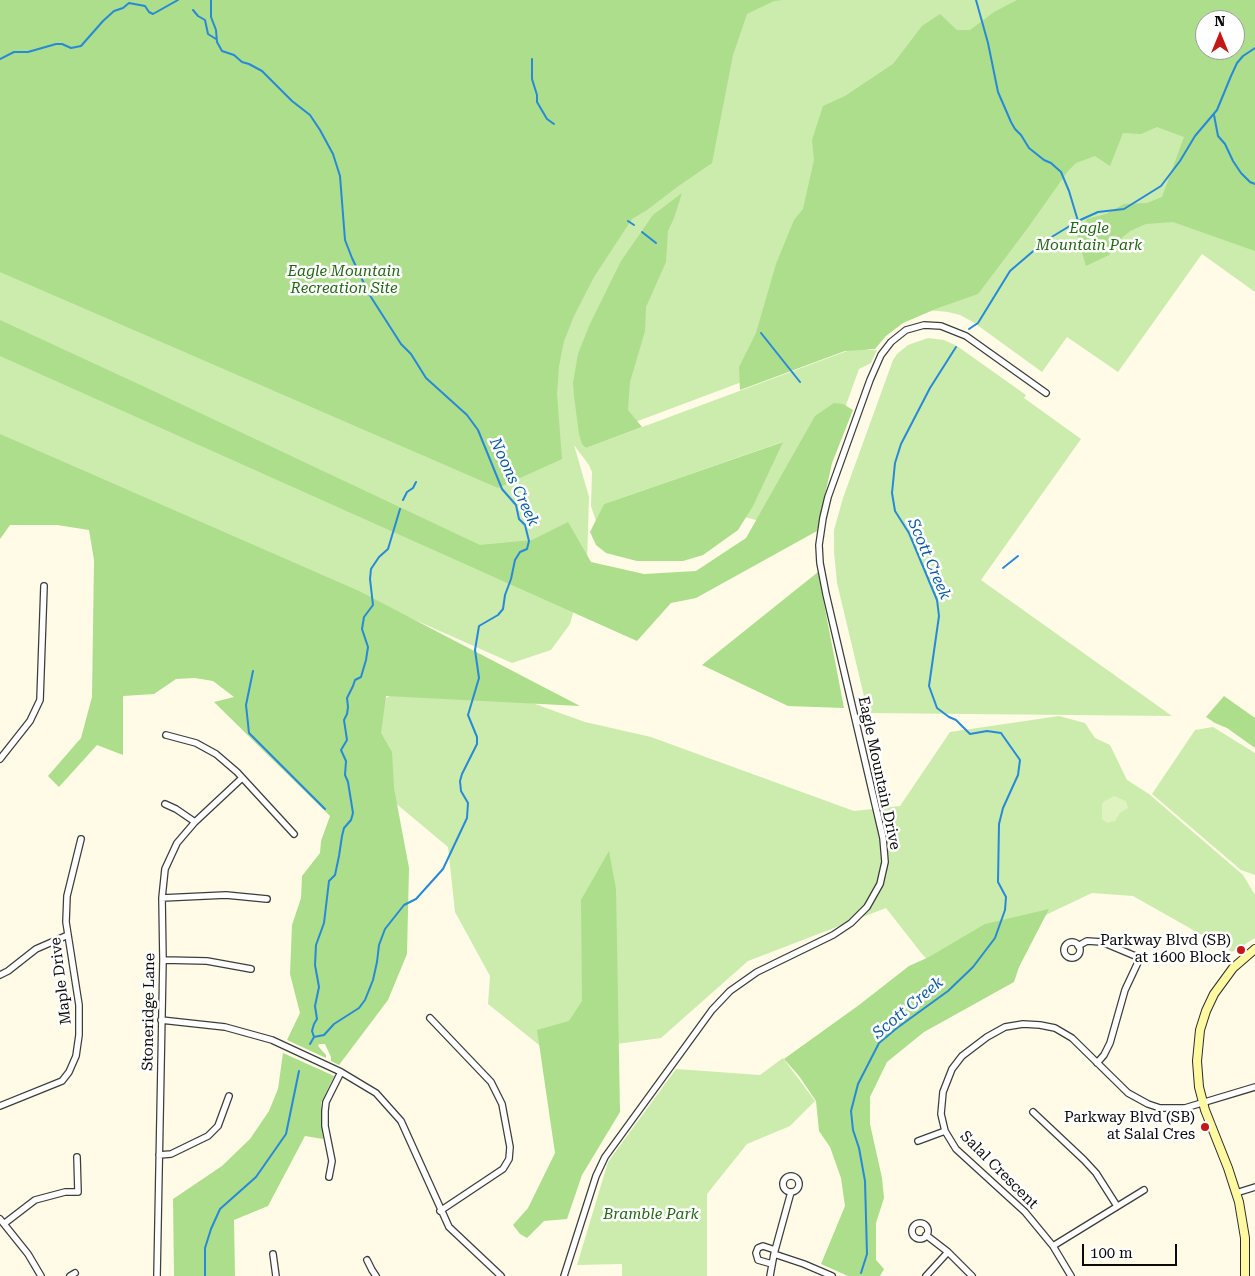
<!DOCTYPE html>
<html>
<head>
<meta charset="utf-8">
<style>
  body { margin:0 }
  #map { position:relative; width:1255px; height:1276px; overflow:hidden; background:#fffbe7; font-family:"Roboto Serif",serif }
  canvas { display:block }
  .north { position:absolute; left:1195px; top:10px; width:50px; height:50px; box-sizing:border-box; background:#fff; border:1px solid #9d9d9d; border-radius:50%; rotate:0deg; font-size:14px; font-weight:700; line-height:20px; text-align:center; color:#0a0a0a }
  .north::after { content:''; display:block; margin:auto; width:18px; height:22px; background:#c41817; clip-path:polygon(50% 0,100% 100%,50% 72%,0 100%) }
  .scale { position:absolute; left:1082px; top:1244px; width:95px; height:22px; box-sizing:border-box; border:2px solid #0a0a0a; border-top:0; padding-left:6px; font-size:15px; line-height:18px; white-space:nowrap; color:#0a0a0a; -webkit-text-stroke:4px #fff; paint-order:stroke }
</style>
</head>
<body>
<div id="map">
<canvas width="1255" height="1276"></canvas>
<div class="north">N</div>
<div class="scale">100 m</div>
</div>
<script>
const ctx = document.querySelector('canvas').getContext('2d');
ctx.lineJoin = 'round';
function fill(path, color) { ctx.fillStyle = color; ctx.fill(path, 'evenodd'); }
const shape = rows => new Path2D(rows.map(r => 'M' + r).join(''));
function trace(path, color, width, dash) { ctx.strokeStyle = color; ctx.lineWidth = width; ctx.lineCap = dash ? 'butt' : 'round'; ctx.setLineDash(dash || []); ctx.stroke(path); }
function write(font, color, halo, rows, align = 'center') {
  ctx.font = font + ' "Roboto Serif",serif'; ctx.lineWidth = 5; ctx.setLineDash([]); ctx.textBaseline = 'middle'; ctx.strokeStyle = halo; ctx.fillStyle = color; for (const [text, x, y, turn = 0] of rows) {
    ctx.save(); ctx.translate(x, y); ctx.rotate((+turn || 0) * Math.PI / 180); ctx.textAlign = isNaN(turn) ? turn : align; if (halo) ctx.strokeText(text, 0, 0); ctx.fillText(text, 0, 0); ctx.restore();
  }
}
fill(shape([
  [0,0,1255,0,1255,292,1202,254,1118,372,1067,337,1042,372,973,322,960,315,948,312,928,310,885,327,867,350,877,350,871,363,859,369,816,488,805,533,737,515,782,442,604,504,596,521,591,506,592,472,589,465,574,445,589,497,587,562,570,624,551,650,512,663,0,436],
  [1205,20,1235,20,1235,50,1205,50],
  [859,338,847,351,586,448,582,442],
  [928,338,944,340,957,346,1026,395,1024,398,1081,439,981,580,1172,716,868,713,837,583,834,552,834,530,843,498,893,360,897,354,908,345],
  [409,686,510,695,585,722,651,737,854,811,900,806,950,732,1059,716,1085,723,1095,738,1110,745,1127,780,1149,794,1243,875,1255,895,1255,938,1232,952,1133,896,1092,893,1033,921,942,975,922,954,886,908,748,961,661,1038,549,1053,488,1004,490,976,455,912,448,847,381,791,363,710],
  [1213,727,1255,753,1255,875,1241,870,1152,794,1195,730],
  [783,1058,815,1101,790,1126,747,1144,707,1194,707,1276,622,1276,622,1264,577,1265,608,1162,676,1069,760,1075]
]), '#cbecad');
fill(shape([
  [0,0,783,0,774,1,747,14,733,55,712,163,677,187,647,210,632,219,594,277,574,316,564,341,559,366,557,394,562,459,498,488,0,272],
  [1017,0,1255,0,1255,251,1173,222,1146,224,1130,231,1118,241,1109,255,1086,266,1077,235,1087,219,1106,214,1124,204,1147,203,1162,197,1184,137,1157,127,1141,134,1123,133,1110,166,1095,156,1076,163,1068,171,1027,229,978,294,938,308,903,323,886,336,875,349,845,351,740,390,739,367,756,333,776,264,794,220,803,209,814,160,812,140,823,106,845,96,893,64,922,26,940,14,957,30,970,30,994,12],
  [1205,20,1235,20,1235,50,1205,50],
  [682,193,674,218,668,231,666,262,646,307,645,331,630,382,628,410,642,427,586,448,582,444,579,434,574,396,573,383,578,354,589,326,621,261,653,215],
  [0,320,147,388,480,545,532,540,568,522,591,562,644,574,696,571,746,538,815,416,834,403,843,404,853,410,832,463,817,531,696,598,671,603,637,641,0,356],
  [0,434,359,591,580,706,386,696,381,733,392,752,394,788,409,868,407,954,388,1000,339,1065,331,1061,331,1057,325,1044,319,1044,318,1046,326,1055,326,1058,287,1040,300,1013,290,974,292,925,301,898,302,876,320,853,321,841,330,816,214,702,234,697,213,681,195,678,176,679,154,694,123,696,123,755,97,745,59,787,48,776,81,738,92,697,94,560,89,530,57,525,10,525,0,539],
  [783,442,753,506,738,530,703,555,683,561,637,561,606,553,596,545,590,532,604,504],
  [818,572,844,708,788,706,702,665],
  [1224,696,1255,718,1255,748,1227,728,1215,723,1206,717],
  [609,851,616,889,620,1112,582,1175,567,1219,544,1221,527,1238,520,1234,513,1225,528,1208,555,1153,537,1030,569,1021,582,1001,581,900],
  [1049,909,1019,967,1014,982,924,1032,887,1062,870,1097,870,1124,882,1178,884,1198,876,1223,876,1260,884,1269,880,1276,848,1276,821,1264,845,1206,841,1178,830,1147,819,1131,816,1101,799,1076,784,1059,859,1005,909,966,929,957,985,924],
  [283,1053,334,1076,321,1103,323,1139,305,1136,268,1206,234,1220,235,1276,174,1276,173,1199,222,1166,250,1139,269,1111,278,1089]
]), '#acde8b');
fill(shape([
  [1114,796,1126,801,1128,808,1120,813,1115,821,1107,823,1102,819,1102,806,1103,802]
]), '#dff3c0');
trace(shape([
  [211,0,211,17,216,30,217,42,222,51,234,55,242,62,249,64,262,71,292,101,310,115,320,130,333,154,340,176,345,240,352,258,369,294,401,344,411,354,426,378,467,415,478,430,502,489,516,505,519,519,525,525,529,541,527,549,520,552,515,560,511,579,505,595,503,609,498,615,479,626,475,650,479,678,468,715,477,737,477,744,462,774,460,781,461,791,468,803,467,818,443,869,416,899,404,905,385,929,379,945,377,962,373,980,365,1000,359,1008,334,1024,324,1035,314,1037,310,1044],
  [976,0,988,43,998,92,1011,122,1015,129,1021,135,1029,148,1044,160,1051,163,1061,172,1069,191,1078,221],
  [193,10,198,16,205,20,208,34,216,39],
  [0,59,14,52,28,52,56,44,62,44,71,48,81,46,103,21,114,11,123,8,129,3,145,6,149,12,153,14,178,0],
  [532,59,532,79,537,95,537,102,547,119,554,124],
  [1214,115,1218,136,1225,144,1233,161,1241,173,1250,182,1255,184],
  [628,221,634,225],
  [642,232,656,243],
  [969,329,978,323,1010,271,1045,241,1078,221,1098,212,1124,209,1161,186,1180,161,1195,136,1217,110,1231,76,1237,63,1243,56,1255,48],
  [761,333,800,382],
  [403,500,407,492,413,488,416,482],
  [1003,568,1018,556],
  [253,671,246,705,249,733,325,809],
  [314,1037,312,1031,314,1024,317,1019,315,1006,319,987,315,965,316,945,324,923,329,881,335,875,339,856,342,836,344,828,351,820,353,813,348,782,345,775,346,761,341,750,347,740,344,720,347,714,348,707,347,698,353,686,355,680,361,677,366,660,368,647,362,629,364,617,373,605,370,579,371,569,379,557,388,549,400,509],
  [861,1273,867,1254,865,1181,859,1148,853,1130,851,1111,858,1084,879,1043,897,1028,948,991,973,967,995,938,1005,910,1006,897,998,882,999,824,1003,808,1018,775,1020,760,1001,733,987,731,970,734,956,720,949,717,937,708,929,686,939,616,937,600,909,533,895,511,892,493,895,463,901,444,930,388,956,347],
  [205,1276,205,1248,211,1229,220,1209,256,1177,286,1134,299,1071]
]), '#2789d9', 2);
const street = shape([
  [166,735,196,743,216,754,237,772,294,834],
  [0,759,30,721,40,700,44,586],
  [165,804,176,809,195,822],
  [162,898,226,895,267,899],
  '1064 950a8 8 0 1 1 16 0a8 8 0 1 1-16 0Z',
  [1078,946,1087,941,1102,942,1140,958,1125,990,1110,1043,1104,1055,1097,1063],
  [163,960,207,961,251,969],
  [0,975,8,971,36,949,68,935],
  [430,1018,491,1082,502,1104,510,1147,509,1159,503,1169,440,1211],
  [161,1020,225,1027,272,1040,341,1072,376,1093,401,1121,449,1227,501,1276],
  [0,1106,62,1081,69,1072,76,1056,79,1035,79,1005,66,922,67,896,81,839],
  [1033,1112,1084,1160,1096,1173,1117,1206],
  [918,1141,945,1131],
  [159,1155,171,1154,208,1136,218,1126,229,1096],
  '783 1184a8 8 0 1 1 16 0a8 8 0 1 1-16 0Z',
  [329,1177,332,1161,325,1126,325,1111,326,1102,341,1072],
  [1236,1193,1255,1187],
  [0,1219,28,1254,41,1276],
  [5,1223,35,1200,65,1192,78,1192,77,1157],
  '912 1231a8 8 0 1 1 16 0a8 8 0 1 1-16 0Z',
  [926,1235,948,1252,972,1276],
  [1053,1246,1144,1190],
  [273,1254,276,1276],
  [774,1254,804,1264,832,1276],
  [367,1260,372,1270,376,1276],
  [772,1264,758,1260,756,1253,758,1248,763,1246,775,1250],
  [70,1276,75,1273],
  [157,1276,163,960,162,898,165,869,177,843,195,822,242,778],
  [564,1276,596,1176,605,1157,712,1010,730,991,757,972,833,935,851,923,867,907,880,884,885,862,883,838,826,594,820,563,819,545,823,518,828,497,870,380,881,355,891,342,906,330,924,325,941,326,966,336,1046,393],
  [770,1276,774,1254,791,1192],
  [926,1276,948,1252],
  [1071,1276,1053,1246,1025,1212,956,1149,945,1131,941,1114,943,1092,952,1069,962,1056,987,1037,1005,1027,1023,1024,1040,1025,1055,1028,1072,1038,1128,1093,1148,1104,1160,1108,1185,1108,1255,1087]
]);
const secondary = shape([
  [1245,1276,1245,1238,1239,1202,1228,1168,1205,1110,1199,1087,1197,1061,1200,1030,1206,1011,1214,994,1233,968,1255,949]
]);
trace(street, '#3d3d3d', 8);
trace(secondary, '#2c2c2c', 10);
trace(street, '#fff', 5.5);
trace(secondary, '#fff9a2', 8);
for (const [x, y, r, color] of [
  [1241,950,5,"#c41817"],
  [1205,1127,5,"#c41817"]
]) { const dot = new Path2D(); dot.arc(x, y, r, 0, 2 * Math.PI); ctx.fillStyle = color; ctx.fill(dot); trace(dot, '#fff', 2); }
write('italic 15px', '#236616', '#fff', [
  ["Eagle",1089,229],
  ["Mountain Park",1089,246],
  ["Eagle Mountain",344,272],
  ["Recreation Site",344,289],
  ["Bramble Park",651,1215]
]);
write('15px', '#0a0a0a', '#fff', [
  ["Eagle Mountain Drive",879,773,78],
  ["Maple Drive",61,981,-97],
  ["Stoneridge Lane",149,1012,-89],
  ["Salal Crescent",999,1170,45]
]);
write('15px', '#0a0a0a', '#fff', [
  ["Parkway Blvd (SB)",1231,941],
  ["at 1600 Block",1231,958],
  ["Parkway Blvd (SB)",1195,1118],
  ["at Salal Cres",1195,1135]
], 'right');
write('italic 16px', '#0a59a4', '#fff', [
  ["Noons Creek",514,482,65],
  ["Scott Creek",929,559,67],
  ["Scott Creek",908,1008,-40]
]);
</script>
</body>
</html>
